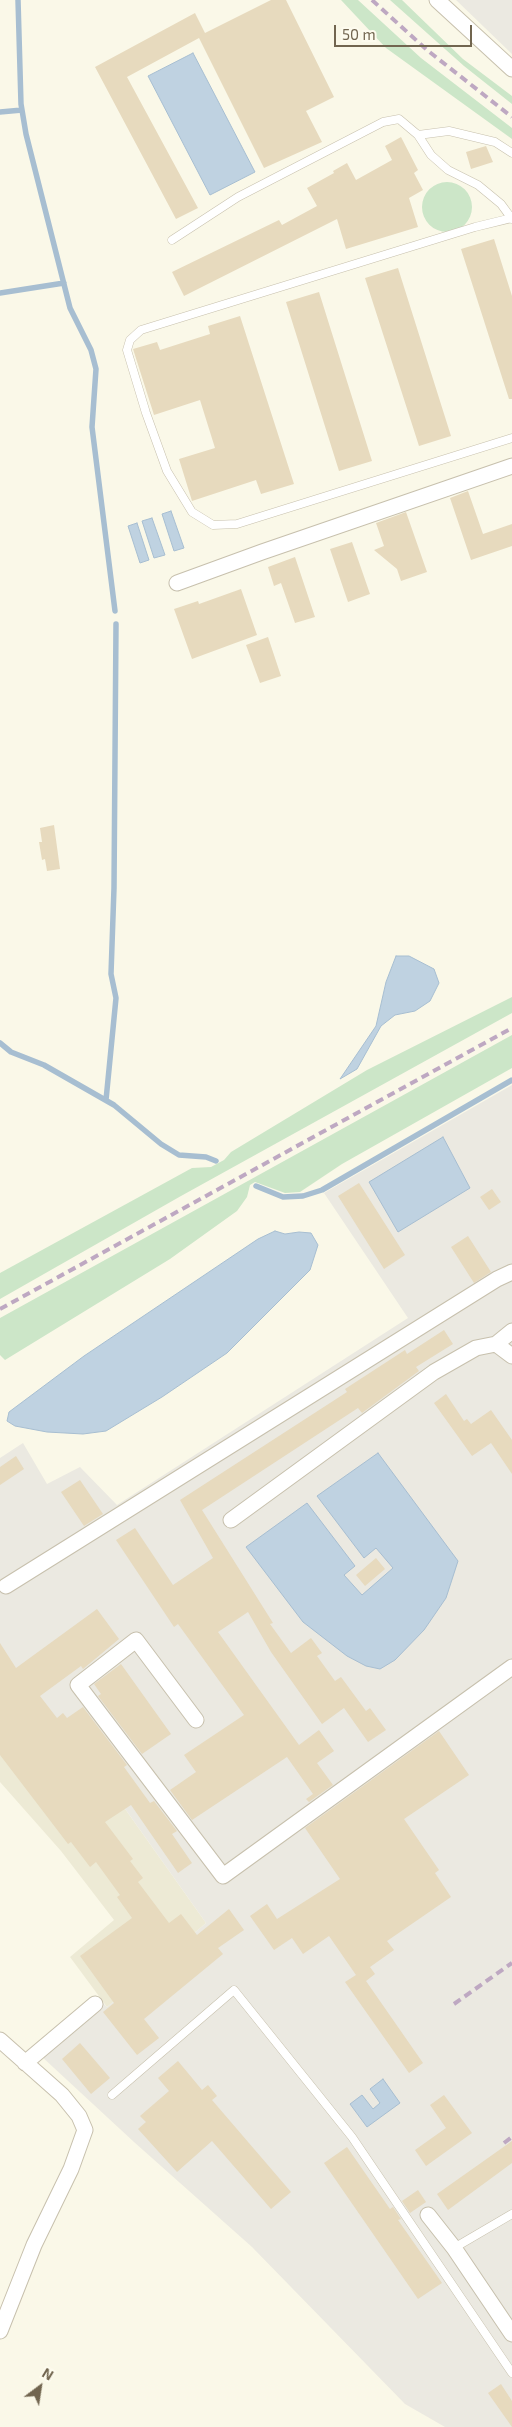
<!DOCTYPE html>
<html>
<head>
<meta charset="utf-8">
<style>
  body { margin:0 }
  #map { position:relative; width:512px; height:2427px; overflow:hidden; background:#faf8e8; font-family:"Exo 2",sans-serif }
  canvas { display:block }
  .north { position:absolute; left:15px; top:2362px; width:50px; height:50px; -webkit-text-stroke:4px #fdfbee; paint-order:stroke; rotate:31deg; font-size:14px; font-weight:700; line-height:20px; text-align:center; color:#71654f }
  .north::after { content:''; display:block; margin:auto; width:18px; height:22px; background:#71654f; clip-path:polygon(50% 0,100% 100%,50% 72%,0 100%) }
  .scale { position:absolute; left:334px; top:25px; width:138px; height:22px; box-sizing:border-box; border:2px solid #71654f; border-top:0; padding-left:6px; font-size:15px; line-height:18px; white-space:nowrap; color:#71654f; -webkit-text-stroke:4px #fdfbee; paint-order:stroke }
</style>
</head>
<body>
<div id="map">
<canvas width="512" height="2427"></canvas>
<div class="north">N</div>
<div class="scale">50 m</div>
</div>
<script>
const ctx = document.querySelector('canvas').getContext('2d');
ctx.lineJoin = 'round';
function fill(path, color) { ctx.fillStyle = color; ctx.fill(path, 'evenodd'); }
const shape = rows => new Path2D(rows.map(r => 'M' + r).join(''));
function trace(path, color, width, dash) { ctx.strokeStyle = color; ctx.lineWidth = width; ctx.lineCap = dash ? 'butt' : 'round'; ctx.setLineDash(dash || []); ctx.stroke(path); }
fill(shape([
  [0,1694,106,1782,206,1923,107,2007,70,1957,114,1920,61,1851,0,1782]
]), '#edead5');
fill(shape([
  [456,0,512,0,512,54],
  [512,1085,512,2427,445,2427,405,2404,252,2247,134,2142,40,2055,103,2003,107,2007,206,1923,106,1782,0,1694,0,1458,23,1443,47,1484,80,1467,117,1505,408,1318,324,1193]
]), '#ebe9e1');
fill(shape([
  [341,0,358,0,421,58,512,128,512,139,386,48],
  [390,0,402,0,463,59,512,96,512,104,464,66],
  '422 207a25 25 0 1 1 50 0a25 25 0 1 1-50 0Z',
  [512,997,512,1013,181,1196,0,1299,0,1273,192,1168,211,1167,224,1160,231,1152,367,1070],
  [512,1035,512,1068,342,1164,300,1192,285,1193,255,1182,250,1185,247,1197,237,1211,170,1259,5,1360,0,1355,0,1318]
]), '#cce6c8');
const water = shape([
  [193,53,255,172,210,195,148,76,193,53],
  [171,511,184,548,174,551,162,514,171,511],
  [152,518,165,555,154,558,142,521,152,518],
  [137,523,149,560,140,563,128,526,137,523],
  [396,956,409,956,434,969,439,983,430,1001,415,1011,395,1015,381,1026,357,1069,340,1079,376,1026,386,982,396,956],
  [443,1137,470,1188,398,1232,369,1182,443,1137],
  [275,1231,285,1234,299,1232,311,1233,318,1245,310,1270,227,1353,162,1397,106,1431,83,1434,47,1432,15,1426,7,1421,9,1412,84,1356,258,1239,275,1231],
  [378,1453,458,1561,446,1598,424,1630,395,1660,380,1669,366,1666,347,1656,303,1622,246,1547,307,1503,355,1566,344,1575,362,1595,393,1568,376,1548,364,1558,317,1496,378,1453],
  [383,2079,400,2103,367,2127,350,2104,362,2095,373,2109,380,2103,370,2089,383,2079]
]);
fill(water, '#bfd2e1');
trace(water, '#a7bed1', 1);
trace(shape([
  [18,0,21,104,26,134,70,308,91,350,96,369,92,427,115,611],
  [0,112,22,110],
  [0,293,64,283],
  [0,1043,11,1052,44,1065,114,1105,161,1144,179,1155,206,1157,216,1161],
  [106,1100,116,998,111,974,114,888,116,624],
  [256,1186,283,1197,303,1196,322,1190,512,1080]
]), '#a7bed1', 5.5);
fill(shape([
  [271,0,286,0,334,97,306,111,322,142,264,168,199,38,127,77,198,208,176,219,95,67,195,13,205,33],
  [401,137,418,170,414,173,423,190,409,198,418,227,346,249,337,219,184,296,172,272,279,220,282,225,317,206,307,188,334,173,333,171,347,163,356,180,392,160,385,146],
  [486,146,493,162,471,169,466,152],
  [494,239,512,296,512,399,509,399,461,249],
  [398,268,451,436,419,446,365,278],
  [319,292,372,461,339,471,286,302],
  [240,316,294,484,261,494,256,480,192,501,179,459,215,448,200,400,154,415,133,349,157,342,160,350,210,334,208,326],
  [468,491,483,534,512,524,512,546,471,560,450,498],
  [406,512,427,572,401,581,397,569,374,550,384,546,376,523],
  [352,542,370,594,348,602,330,549],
  [295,557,315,617,295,623,281,583,274,586,268,567],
  [241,589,257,635,192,659,174,609,198,601,199,604],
  [268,637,281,676,260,683,246,645],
  [54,825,60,869,47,871,45,859,42,860,39,842,42,842,40,828],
  [359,1183,405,1255,384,1269,338,1196],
  [492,1189,501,1202,489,1210,480,1197],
  [468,1236,491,1272,474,1283,451,1247],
  [444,1330,453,1344,416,1367,419,1371,362,1413,358,1408,202,1510,273,1623,270,1624,291,1653,311,1638,322,1653,317,1656,335,1681,341,1677,366,1711,370,1708,386,1730,368,1742,344,1708,322,1724,271,1652,248,1612,218,1632,299,1745,319,1730,334,1751,317,1763,333,1785,309,1802,306,1799,313,1794,287,1757,192,1820,170,1790,196,1772,184,1755,244,1715,178,1624,174,1627,116,1540,135,1528,173,1585,213,1558,180,1500,347,1392,345,1389,405,1350,407,1354],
  [446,1394,464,1421,467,1419,471,1424,491,1410,512,1440,512,1474,491,1443,472,1456,434,1403],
  [16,1456,24,1469,0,1485,0,1467],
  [80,1480,103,1514,84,1526,61,1492],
  [376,1558,385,1569,365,1586,356,1575],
  [97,1609,119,1639,83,1669,81,1666,40,1696,57,1718,63,1713,67,1718,83,1707,127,1765,124,1767,150,1803,154,1801,177,1831,172,1834,192,1863,178,1873,131,1805,105,1822,133,1859,130,1861,143,1878,138,1882,169,1923,181,1914,197,1935,229,1909,244,1930,218,1948,223,1954,144,2019,159,2038,137,2055,103,2012,114,2003,80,1956,132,1918,117,1897,120,1895,96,1862,90,1867,71,1842,68,1844,0,1755,0,1643,16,1668],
  [121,1664,171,1734,142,1754,98,1696,101,1694,94,1684],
  [439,1731,469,1775,404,1819,439,1870,435,1873,451,1897,387,1941,394,1950,370,1967,375,1974,366,1981,423,2063,409,2073,345,1982,356,1975,329,1936,303,1954,292,1938,274,1950,250,1916,267,1904,277,1919,340,1879,305,1828],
  [80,2043,110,2078,91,2094,62,2059],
  [178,2061,202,2090,208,2085,217,2096,212,2100,291,2192,271,2209,212,2141,177,2172,138,2129,146,2122,140,2116,169,2091,158,2078],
  [444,2095,472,2133,426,2166,415,2150,446,2128,430,2105],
  [512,2141,512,2163,448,2210,437,2194],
  [347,2147,390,2209,393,2207,401,2219,398,2220,442,2283,418,2299,324,2163],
  [418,2190,426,2202,410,2213,402,2201],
  [501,2384,512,2401,512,2427,488,2393]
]), '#e7dabe');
const service = shape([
  [418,135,449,131,495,142,512,153],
  [512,218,475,227,141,330,130,340,127,350,146,413,167,471,192,512,213,525,237,524,512,438],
  [172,240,238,197,383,122,399,119,418,135,431,155,448,170,478,185,501,204,512,219],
  [112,2095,234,1990,352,2137,512,2373],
  [454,2248,512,2214]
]);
const minor = shape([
  [437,0,512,69],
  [177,583,262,552,512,466],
  [496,1344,512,1356],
  [231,1520,434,1372,476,1348,496,1344,512,1331],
  [6,1586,497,1279,512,1272],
  [196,1720,136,1640,78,1685,223,1876,512,1667],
  [0,2040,62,2095,79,2116,85,2130,71,2169,34,2245,0,2331],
  [25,2063,95,2004],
  [428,2215,454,2248,512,2334]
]);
trace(service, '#c7c0ad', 9);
trace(minor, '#c7c0ad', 17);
trace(service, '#fff', 8);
trace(minor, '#fff', 15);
trace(shape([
  [372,0,427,50,512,117],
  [0,1309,512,1028],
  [454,2004,512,1963],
  [504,2143,512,2137]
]), '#bea8c2', 4, [8, 5]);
</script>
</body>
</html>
